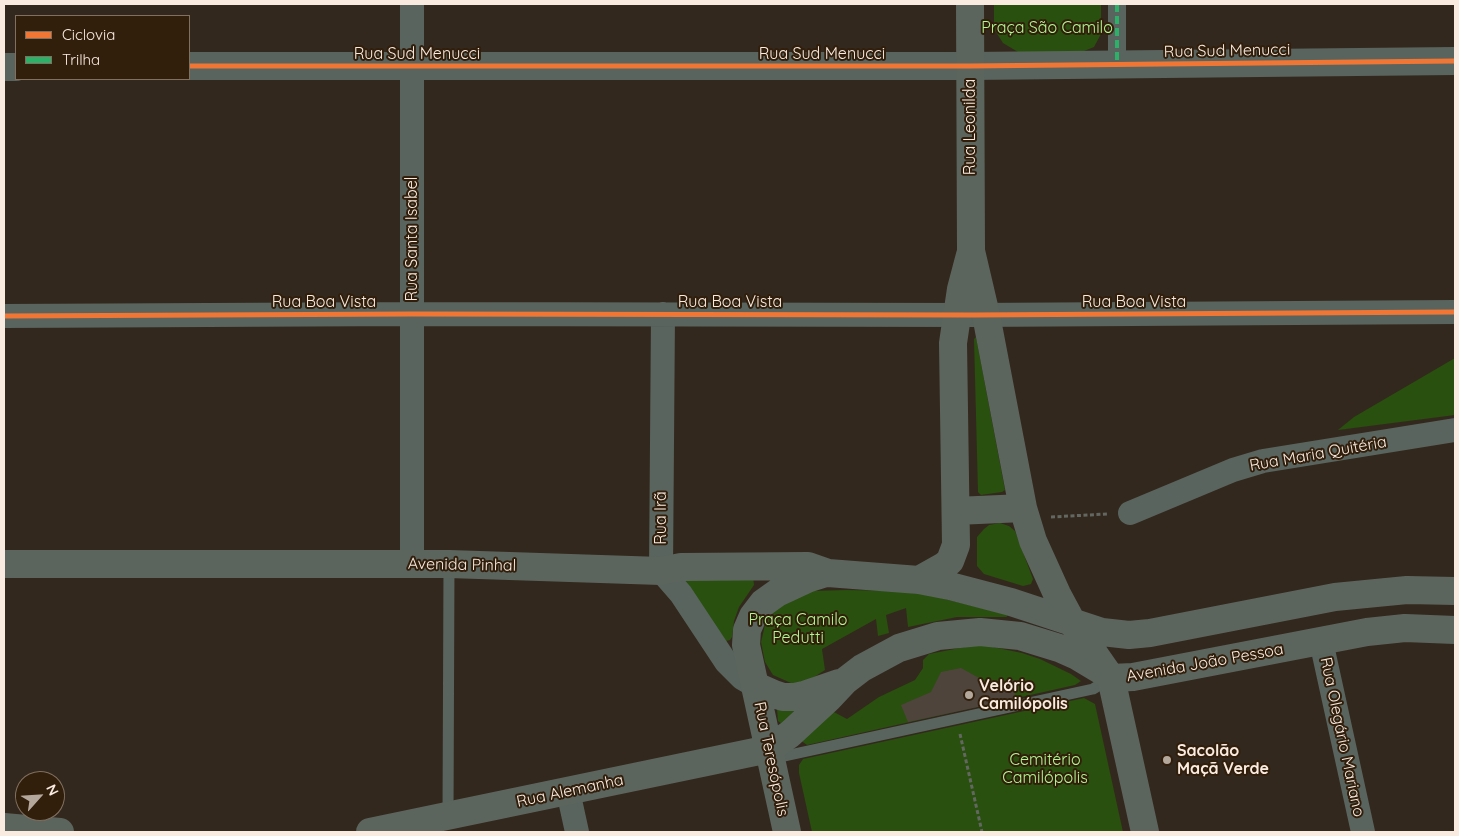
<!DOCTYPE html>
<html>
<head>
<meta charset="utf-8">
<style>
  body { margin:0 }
  #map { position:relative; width:1459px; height:836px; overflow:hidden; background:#33281d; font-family:Quicksand,sans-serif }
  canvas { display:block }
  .frame { position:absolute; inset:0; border:5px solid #f9ebe0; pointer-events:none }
  .legend { position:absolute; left:15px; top:15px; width:175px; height:65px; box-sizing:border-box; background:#311e0b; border:1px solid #817060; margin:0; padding:6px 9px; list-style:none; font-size:15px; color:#f9ebe0 }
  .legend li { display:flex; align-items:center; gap:10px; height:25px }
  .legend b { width:25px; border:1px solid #817060 }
  .north { position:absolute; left:15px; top:771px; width:50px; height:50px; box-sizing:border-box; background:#311e0b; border:1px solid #817060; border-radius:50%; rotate:64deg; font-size:14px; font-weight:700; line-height:20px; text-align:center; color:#f9ebe0 }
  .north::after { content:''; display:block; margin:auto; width:18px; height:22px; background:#b4a79c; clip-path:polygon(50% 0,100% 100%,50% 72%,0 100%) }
</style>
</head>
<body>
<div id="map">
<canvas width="1459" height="836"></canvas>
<div class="frame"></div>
<ul class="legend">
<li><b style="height:6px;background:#f07635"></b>Ciclovia</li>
<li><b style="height:6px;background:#2db169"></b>Trilha</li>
</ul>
<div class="north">N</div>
</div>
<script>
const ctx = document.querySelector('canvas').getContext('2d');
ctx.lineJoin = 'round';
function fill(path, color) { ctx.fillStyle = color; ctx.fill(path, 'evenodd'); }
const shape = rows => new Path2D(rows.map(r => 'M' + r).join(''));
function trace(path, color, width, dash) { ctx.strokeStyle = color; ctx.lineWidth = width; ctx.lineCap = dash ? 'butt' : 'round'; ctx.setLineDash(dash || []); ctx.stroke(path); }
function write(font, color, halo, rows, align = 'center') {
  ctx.font = font + ' Quicksand,sans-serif'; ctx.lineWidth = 4; ctx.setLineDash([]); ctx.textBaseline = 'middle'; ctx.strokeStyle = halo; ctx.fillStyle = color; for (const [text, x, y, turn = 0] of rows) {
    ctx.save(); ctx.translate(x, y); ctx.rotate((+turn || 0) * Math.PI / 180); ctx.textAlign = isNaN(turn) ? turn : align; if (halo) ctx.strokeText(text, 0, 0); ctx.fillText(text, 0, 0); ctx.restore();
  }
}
fill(shape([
  [994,4,1101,4,1101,34,1094,47,1079,53,1018,52,1003,43,994,29],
  [976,337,1005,490,1002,492,981,495,978,492,974,339],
  [1455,358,1455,415,1338,430,1354,417],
  [1000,523,1009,526,1015,531,1033,579,1031,584,1023,586,984,574,977,566,977,537,984,529,989,525],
  [684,576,753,577,754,585,739,607,734,621,732,637,730,640,726,641,684,582],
  [847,590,894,591,929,595,1009,615,1006,617,957,617,908,627,906,608,886,615,889,633,878,636,876,619,822,649,825,670,811,679,799,683,791,683,773,675,765,662,761,642,765,625,772,611,810,591],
  [970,646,988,646,1022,653,1040,659,1071,674,1081,681,1075,685,807,745,800,740,832,711,847,719,879,697,915,680,923,668,923,660,929,654],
  [1084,698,1095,704,1123,832,812,832,799,773,799,765,803,759],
  [799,708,782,724,778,721,777,709]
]), '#29500e');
fill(shape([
  [961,668,990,684,1014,680,1015,699,908,722,901,705,931,692,941,672]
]), '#4e443c');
trace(shape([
  [1051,517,1107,514],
  [960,734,982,832]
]), '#636761', 3, [4, 2.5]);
trace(shape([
  [771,759,1093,689,1111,678],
  [448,815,449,564]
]), '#59645e', 11);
trace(shape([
  [1117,4,1117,65]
]), '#59645e', 18);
trace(shape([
  [412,4,412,563],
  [663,314,661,571,681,594,726,662,742,678,756,686],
  [4,316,412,314,974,315,1455,312],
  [1130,513,1233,470,1263,461,1455,430],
  [1321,641,1363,832],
  [568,791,577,832]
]), '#59645e', 24);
trace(shape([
  [189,66,970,66,1455,61],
  [4,67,16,67]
]), '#59645e', 28);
trace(shape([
  [970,4,971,251,986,315,1023,508,1033,541,1057,594,1072,622,1111,678,1145,832],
  [956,511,1023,508],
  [4,564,449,564,661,571,681,567,808,566,828,573,919,580,950,586,1011,602,1102,632,1129,635,1150,633,1335,597,1407,590,1455,591],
  [919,580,944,566,950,561,956,545,953,343,961,289,970,255],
  [1111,678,1133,677,1367,632,1405,628,1455,630],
  [756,686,774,694,783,697,795,697,804,695,839,683],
  [4,827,60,832],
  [370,832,769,749,790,734,829,698,845,681,862,668,899,648,938,636,980,632,1020,636,1059,648,1077,656,1102,671],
  [787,832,746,645,747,630,753,616,763,603,777,593,807,579,826,573]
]), '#5b655e', 28);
trace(shape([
  [1117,4,1117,65]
]), '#2db169', 4, [8, 4]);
trace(shape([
  [189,66,970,66,1455,61],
  [4,316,412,314,974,315,1455,312]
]), '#f07635', 5);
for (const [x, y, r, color] of [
  [969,695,5,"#b4a79c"],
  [1167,760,5,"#b4a79c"]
]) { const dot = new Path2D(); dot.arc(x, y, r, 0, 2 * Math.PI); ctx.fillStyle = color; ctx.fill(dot); trace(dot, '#311e0b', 2); }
write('16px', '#b0f892', '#311e0b', [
  ["Praça São Camilo",1047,28],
  ["Praça Camilo",798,620],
  ["Pedutti",798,638],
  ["Cemitério",1045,760],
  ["Camilópolis",1045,778]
]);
write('16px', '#f9ebe0', '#311e0b', [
  ["Rua Sud Menucci",1227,51,-1],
  ["Rua Sud Menucci",417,54],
  ["Rua Sud Menucci",822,54],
  ["Rua Leonilda",970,127,-90],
  ["Rua Santa Isabel",412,239,-90],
  ["Rua Boa Vista",324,302],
  ["Rua Boa Vista",730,302],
  ["Rua Boa Vista",1134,302],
  ["Rua Maria Quitéria",1318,454,-10],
  ["Rua Irã",661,518,-90],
  ["Avenida Pinhal",462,565,1],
  ["Avenida João Pessoa",1205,663,-10],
  ["Rua Olegário Mariano",1342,737,78],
  ["Rua Teresópolis",771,759,78],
  ["Rua Alemanha",570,791,-12]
]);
write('bold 16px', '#f9ebe0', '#311e0b', [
  ["Velório",979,686],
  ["Camilópolis",979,704],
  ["Sacolão",1177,751],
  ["Maçã Verde",1177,769]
], 'left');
</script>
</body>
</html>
